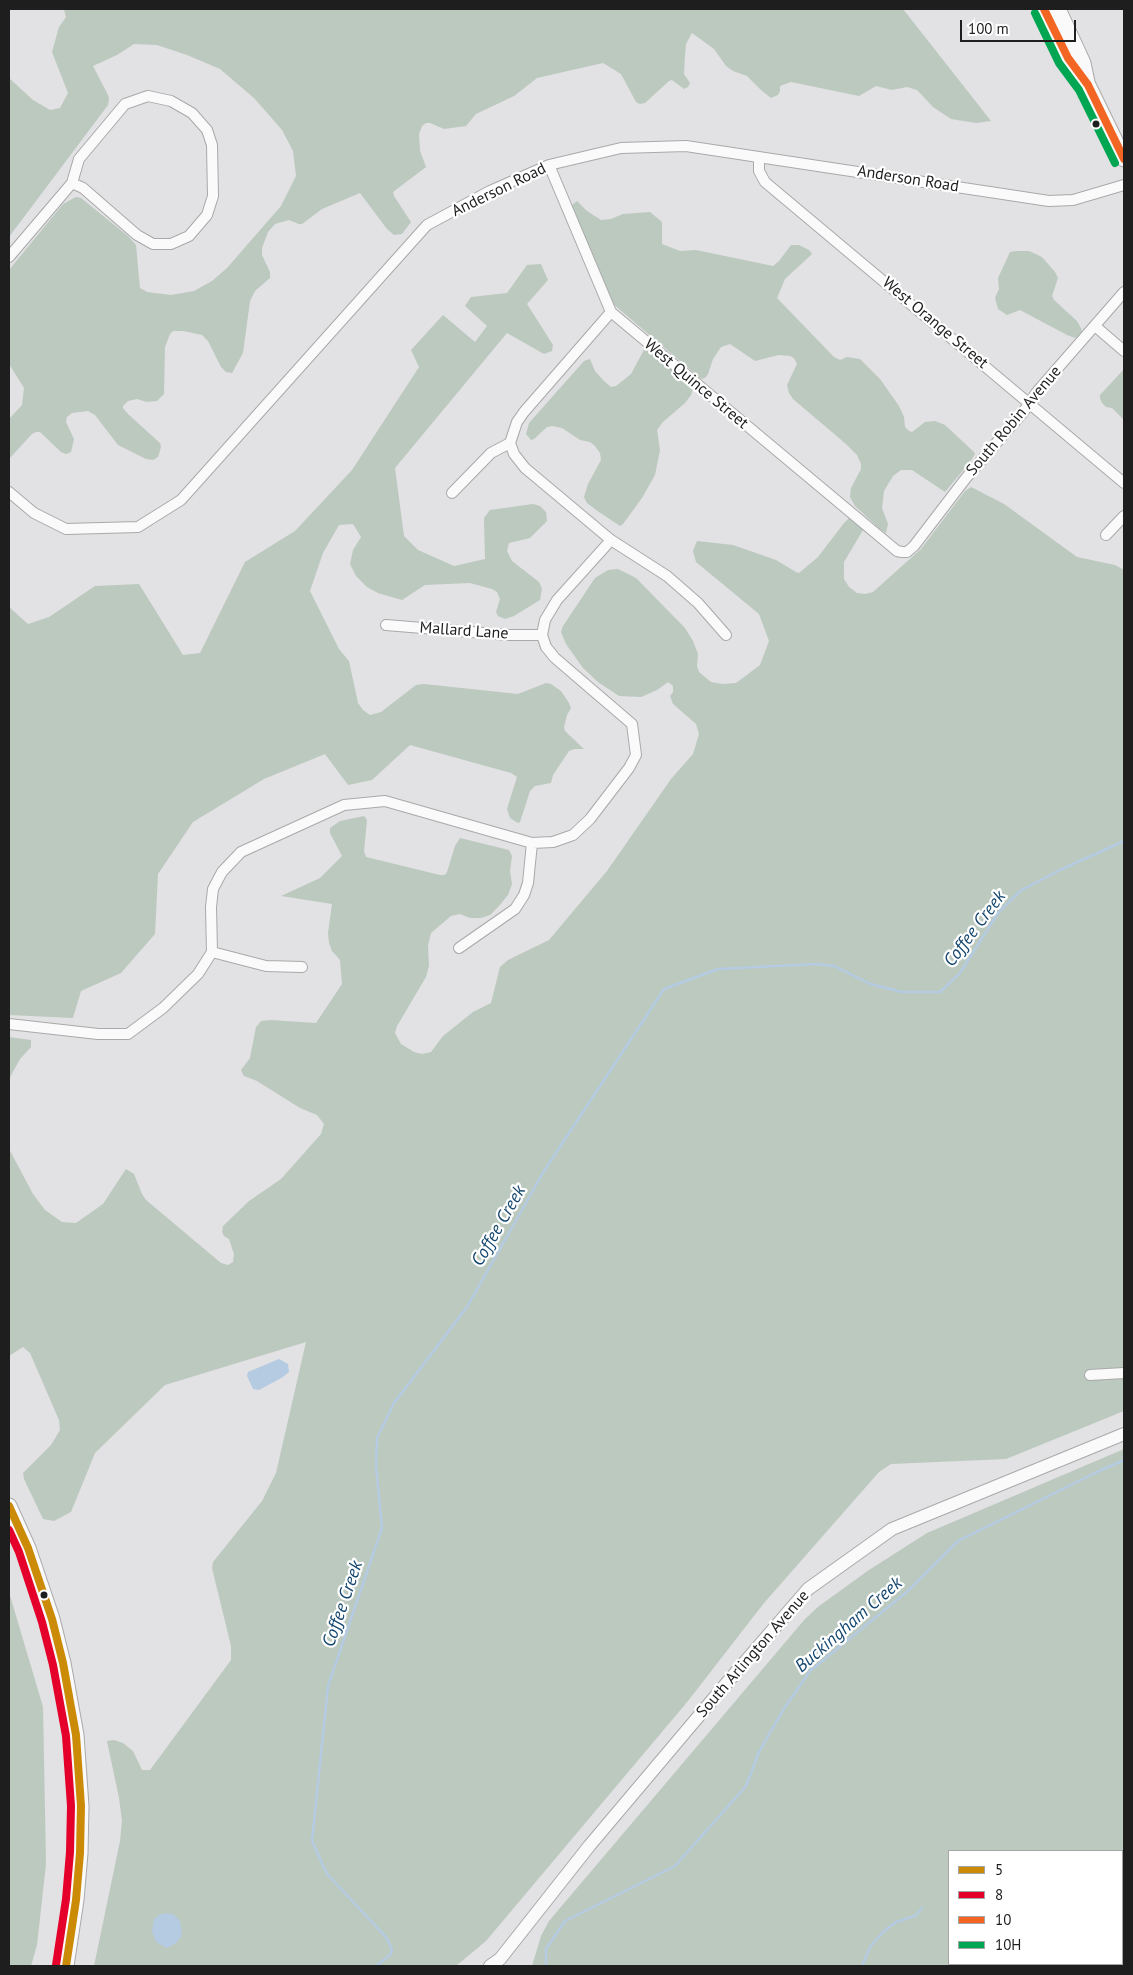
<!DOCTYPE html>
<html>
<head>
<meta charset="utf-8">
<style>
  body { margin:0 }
  #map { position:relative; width:1133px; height:1975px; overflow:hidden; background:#e2e1e3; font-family:"PT Sans",sans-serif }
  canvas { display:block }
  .frame { position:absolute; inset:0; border:10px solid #1e1e1f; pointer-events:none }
  .legend { position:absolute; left:948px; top:1850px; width:175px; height:115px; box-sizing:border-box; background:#fff; border:1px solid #a5a5a5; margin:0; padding:6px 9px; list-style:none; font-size:15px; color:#1e1e1f }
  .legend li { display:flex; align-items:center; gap:10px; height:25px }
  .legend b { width:25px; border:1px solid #a5a5a5 }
  .scale { position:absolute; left:960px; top:20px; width:116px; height:22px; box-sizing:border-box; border:2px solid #1e1e1f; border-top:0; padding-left:6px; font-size:15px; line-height:18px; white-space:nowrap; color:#1e1e1f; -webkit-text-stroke:4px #fff; paint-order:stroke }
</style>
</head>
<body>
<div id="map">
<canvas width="1133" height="1975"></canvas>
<div class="frame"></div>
<ul class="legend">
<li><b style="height:6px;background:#cc8b06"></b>5</li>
<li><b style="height:6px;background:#e4002b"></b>8</li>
<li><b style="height:6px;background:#f26522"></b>10</li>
<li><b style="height:6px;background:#00a651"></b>10H</li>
</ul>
<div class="scale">100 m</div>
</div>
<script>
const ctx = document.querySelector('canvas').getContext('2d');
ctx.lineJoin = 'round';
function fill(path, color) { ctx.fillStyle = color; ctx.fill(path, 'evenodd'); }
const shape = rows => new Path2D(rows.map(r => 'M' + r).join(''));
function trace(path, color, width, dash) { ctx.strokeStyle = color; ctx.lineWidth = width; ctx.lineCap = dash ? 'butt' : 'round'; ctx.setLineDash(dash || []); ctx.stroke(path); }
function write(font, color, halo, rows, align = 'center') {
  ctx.font = font + ' "PT Sans",sans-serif'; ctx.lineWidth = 4.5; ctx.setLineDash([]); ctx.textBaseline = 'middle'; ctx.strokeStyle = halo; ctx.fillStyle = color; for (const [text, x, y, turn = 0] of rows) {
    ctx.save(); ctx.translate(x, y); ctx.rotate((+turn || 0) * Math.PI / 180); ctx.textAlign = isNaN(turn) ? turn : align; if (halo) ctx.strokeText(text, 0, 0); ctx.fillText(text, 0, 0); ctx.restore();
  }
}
fill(shape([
  [64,9,903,9,991,121,976,123,951,119,933,107,917,90,907,87,892,90,876,86,859,96,791,82,780,86,780,91,778,95,771,98,762,91,747,76,733,71,726,66,714,49,692,33,686,44,685,55,684,74,690,83,688,87,684,89,672,80,669,81,645,103,640,104,636,102,621,74,603,63,537,78,514,96,476,114,466,126,444,129,430,123,426,123,422,126,419,134,420,151,426,167,393,192,394,196,411,222,402,234,394,235,387,229,360,193,322,209,302,224,299,224,289,220,275,224,268,232,262,248,262,255,270,272,270,278,255,291,250,301,243,353,232,373,226,372,221,367,208,341,202,335,183,331,173,331,170,334,165,347,164,394,157,401,147,402,137,399,128,401,123,406,123,408,128,414,160,443,161,447,158,457,153,460,146,459,118,445,95,415,88,411,72,413,67,417,66,422,74,439,71,452,66,454,61,452,40,432,36,432,32,434,9,459,9,419,22,405,24,388,9,364,9,270,63,204,76,197,81,198,128,236,136,245,140,288,147,292,171,295,194,291,212,281,227,268,281,206,296,176,293,151,282,130,254,98,220,69,187,55,157,45,134,44,117,55,93,66,108,95,109,99,108,105,9,237,9,78,33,100,50,110,60,108,68,93,52,52,59,27,66,17],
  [577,201,587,211,601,220,611,219,623,214,650,212,662,222,662,244,680,251,696,250,773,266,779,261,791,245,799,245,809,250,812,254,785,279,777,298,834,357,840,360,847,357,860,359,880,379,899,406,904,417,905,427,909,431,912,432,925,422,935,421,945,425,974,452,975,454,970,462,945,492,912,470,901,470,893,476,884,491,882,508,888,524,886,533,881,530,855,506,850,497,851,488,861,469,861,464,857,455,846,444,793,399,789,393,787,385,797,364,794,358,790,356,779,355,755,361,730,344,721,347,713,359,708,374,705,378,701,379,612,303,574,214,572,205],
  [1016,251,1029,251,1042,257,1055,272,1058,278,1052,296,1054,300,1077,321,1081,328,1082,332,1078,336,1075,338,1067,335,1020,310,1007,315,998,309,995,298,999,289,998,278,1010,252],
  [541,264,548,280,527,304,553,345,552,351,544,354,507,333,395,468,404,536,418,550,454,566,485,559,484,518,490,510,533,504,540,506,546,512,547,521,530,538,509,543,507,551,512,561,539,582,542,589,540,600,514,616,505,619,498,616,496,612,500,599,497,592,492,589,470,583,425,585,402,600,378,593,367,587,356,576,350,564,353,550,361,537,353,524,339,525,323,553,310,591,339,649,349,661,358,703,363,710,370,715,381,712,416,685,424,684,518,694,546,683,551,684,561,691,569,703,571,708,567,715,564,727,565,731,584,749,574,749,569,751,553,775,551,783,535,786,530,791,520,822,518,823,510,818,507,809,517,777,511,773,410,745,372,780,348,785,325,754,264,779,193,822,158,874,155,934,121,973,81,991,73,1018,9,1015,9,607,28,624,49,617,95,586,139,584,183,655,200,653,245,562,295,531,352,470,419,367,411,350,443,315,475,342,487,326,465,306,471,297,507,293,527,265],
  [645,348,648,348,689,382,693,388,691,395,685,403,663,422,657,430,660,450,655,475,642,498,623,524,620,526,599,512,587,503,584,497,588,484,601,460,600,453,595,446,590,442,580,440,562,428,552,426,547,427,534,439,531,440,526,434,529,423,584,361,590,359,595,371,604,381,611,387,616,386,631,374],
  [1124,369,1124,420,1112,408,1106,407,1102,403,1100,398,1100,395],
  [971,487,1004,504,1077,557,1115,565,1124,570,1124,1411,1006,1459,891,1464,879,1472,764,1603,688,1701,486,1941,456,1966,94,1966,120,1841,122,1821,119,1798,107,1741,114,1740,123,1743,133,1751,142,1770,150,1770,231,1660,231,1646,212,1568,213,1562,262,1501,276,1473,306,1342,165,1385,95,1453,71,1512,54,1521,43,1519,24,1479,23,1473,51,1445,60,1430,59,1420,30,1353,23,1347,9,1356,9,1149,33,1194,45,1210,62,1222,76,1223,103,1204,126,1169,134,1174,142,1194,146,1200,221,1263,228,1265,233,1262,234,1254,229,1239,224,1236,222,1232,223,1226,249,1201,281,1179,321,1134,324,1124,317,1115,300,1108,257,1081,244,1076,241,1070,250,1058,256,1027,261,1021,270,1020,316,1023,342,984,340,960,332,951,329,943,328,933,332,904,281,896,320,878,342,856,330,833,330,828,340,821,364,816,367,820,364,851,366,857,440,875,445,875,447,872,455,846,460,838,509,850,512,856,510,871,512,884,508,895,499,906,490,915,481,918,470,918,460,914,451,916,431,933,428,945,429,966,426,977,397,1026,395,1033,401,1044,414,1052,422,1054,431,1052,443,1036,473,1012,491,1003,500,967,508,960,549,940,607,871,671,779,693,754,699,734,696,724,673,704,670,696,673,692,673,686,668,682,657,690,641,697,619,696,598,682,583,668,566,644,561,632,563,626,595,578,608,570,618,569,636,578,685,628,693,641,698,654,697,666,699,672,711,682,722,684,736,683,760,665,769,641,759,614,696,562,693,551,697,541,733,545,776,560,796,572,799,573,818,557,844,523,849,518,853,518,862,527,863,530,844,562,844,579,849,587,857,593,865,594,873,592,921,549,965,491],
  [9,1037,31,1040,31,1047,20,1059,9,1079],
  [1124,1449,1124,1966,532,1966,541,1936,549,1921,805,1619,819,1606,869,1570,927,1533],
  [949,1851,1122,1851,1122,1964,949,1964],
  [9,1592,43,1707,46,1864,37,1945,31,1966,9,1966]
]), '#bcc9bf');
fill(shape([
  [279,1359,288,1364,289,1372,283,1377,259,1390,253,1389,247,1376,248,1372],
  [165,1913,173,1914,180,1921,182,1930,181,1937,176,1943,167,1948,156,1942,152,1932,154,1919,159,1915]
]), '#b4cbe2');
trace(shape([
  [376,1966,390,1955,392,1949,386,1937,327,1874,312,1841,328,1686,382,1528,376,1466,377,1438,394,1403,467,1307,544,1171,664,989,718,969,816,964,834,966,870,984,902,992,940,992,960,973,998,913,1020,891,1060,870,1124,841],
  [546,1966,546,1949,565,1921,675,1866,746,1786,759,1752,783,1710,810,1671,909,1590,958,1541,1095,1473,1124,1460],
  [862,1966,870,1947,883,1932,896,1922,915,1916,922,1908]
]), '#b4cbe2', 2.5);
const minor = shape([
  [759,157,759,171,765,182,1124,483],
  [549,165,611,312,897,551,902,552,907,552,914,546,966,478,1024,411,1036,393,1124,292],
  [9,257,72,183,79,159,125,104,148,96,171,101,192,113,207,130,212,145,213,196,207,215,189,236,171,244,153,244,137,235,83,188,72,183],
  [1095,326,1124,351],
  [9,492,34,513,66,529,138,527,181,500,427,225,490,191,549,165,621,148,686,146,1049,201,1073,200,1124,185],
  [452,493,491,453,510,443],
  [1106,535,1124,516],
  [611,540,667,576,698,603,726,635],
  [386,625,508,635,542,635],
  [459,948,515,909,524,895,528,883,532,843],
  [212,952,266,966,302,967],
  [9,1024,98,1034,128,1034,163,1008,198,974,212,952,211,907,213,889,222,872,241,852,344,805,385,801,532,843,553,842,573,835,590,819,629,768,636,755,632,724,555,658,546,647,542,635,545,620,557,600,611,540,525,468,514,454,510,443,517,422,524,412,611,312],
  [1090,1375,1124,1373]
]);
const major = shape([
  [490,1966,500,1959,590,1845,725,1685,808,1589,892,1529,1124,1434]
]);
const highway = shape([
  [1044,9,1068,58,1088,85,1124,159],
  [1058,9,1083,63,1087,82],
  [9,1506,28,1548,52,1619,63,1663,76,1735,81,1806,80,1853,76,1900,66,1966]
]);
trace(minor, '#a9a9aa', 12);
trace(major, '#a9a9aa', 14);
trace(highway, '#a9a9aa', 17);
trace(minor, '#fbfafb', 10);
trace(major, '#fbfafb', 12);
trace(highway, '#fbfafb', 15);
trace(shape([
  [9,1506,28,1548,52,1619,63,1663,76,1735,81,1806,80,1853,76,1900,66,1966]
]), '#cc8b06', 8);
trace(shape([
  [9,1530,19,1552,42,1622,53,1665,66,1736,71,1806,70,1852,66,1899,56,1965]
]), '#e4002b', 8);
trace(shape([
  [1044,9,1068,58,1088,85,1124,159]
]), '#f26522', 8);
trace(shape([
  [1035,13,1059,63,1079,90,1115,163]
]), '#00a651', 8);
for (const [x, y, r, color] of [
  [1096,124,4.5,"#1e1e1f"],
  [44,1595,4.5,"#1e1e1f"]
]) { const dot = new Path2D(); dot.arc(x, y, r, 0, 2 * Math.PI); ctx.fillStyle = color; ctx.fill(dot); trace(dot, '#fff', 2); }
write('16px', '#1e1e1f', '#fff', [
  ["Anderson Road",908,179,9],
  ["Anderson Road",499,190,-26],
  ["West Orange Street",935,323,40],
  ["West Quince Street",696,384,40],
  ["South Robin Avenue",1014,421,-50],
  ["Mallard Lane",464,631,4],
  ["South Arlington Avenue",753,1654,-49]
]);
write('italic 18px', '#14466f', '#fff', [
  ["Coffee Creek",975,929,-53],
  ["Coffee Creek",499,1226,-60],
  ["Coffee Creek",343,1604,-71],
  ["Buckingham Creek",849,1625,-41]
]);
</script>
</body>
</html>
